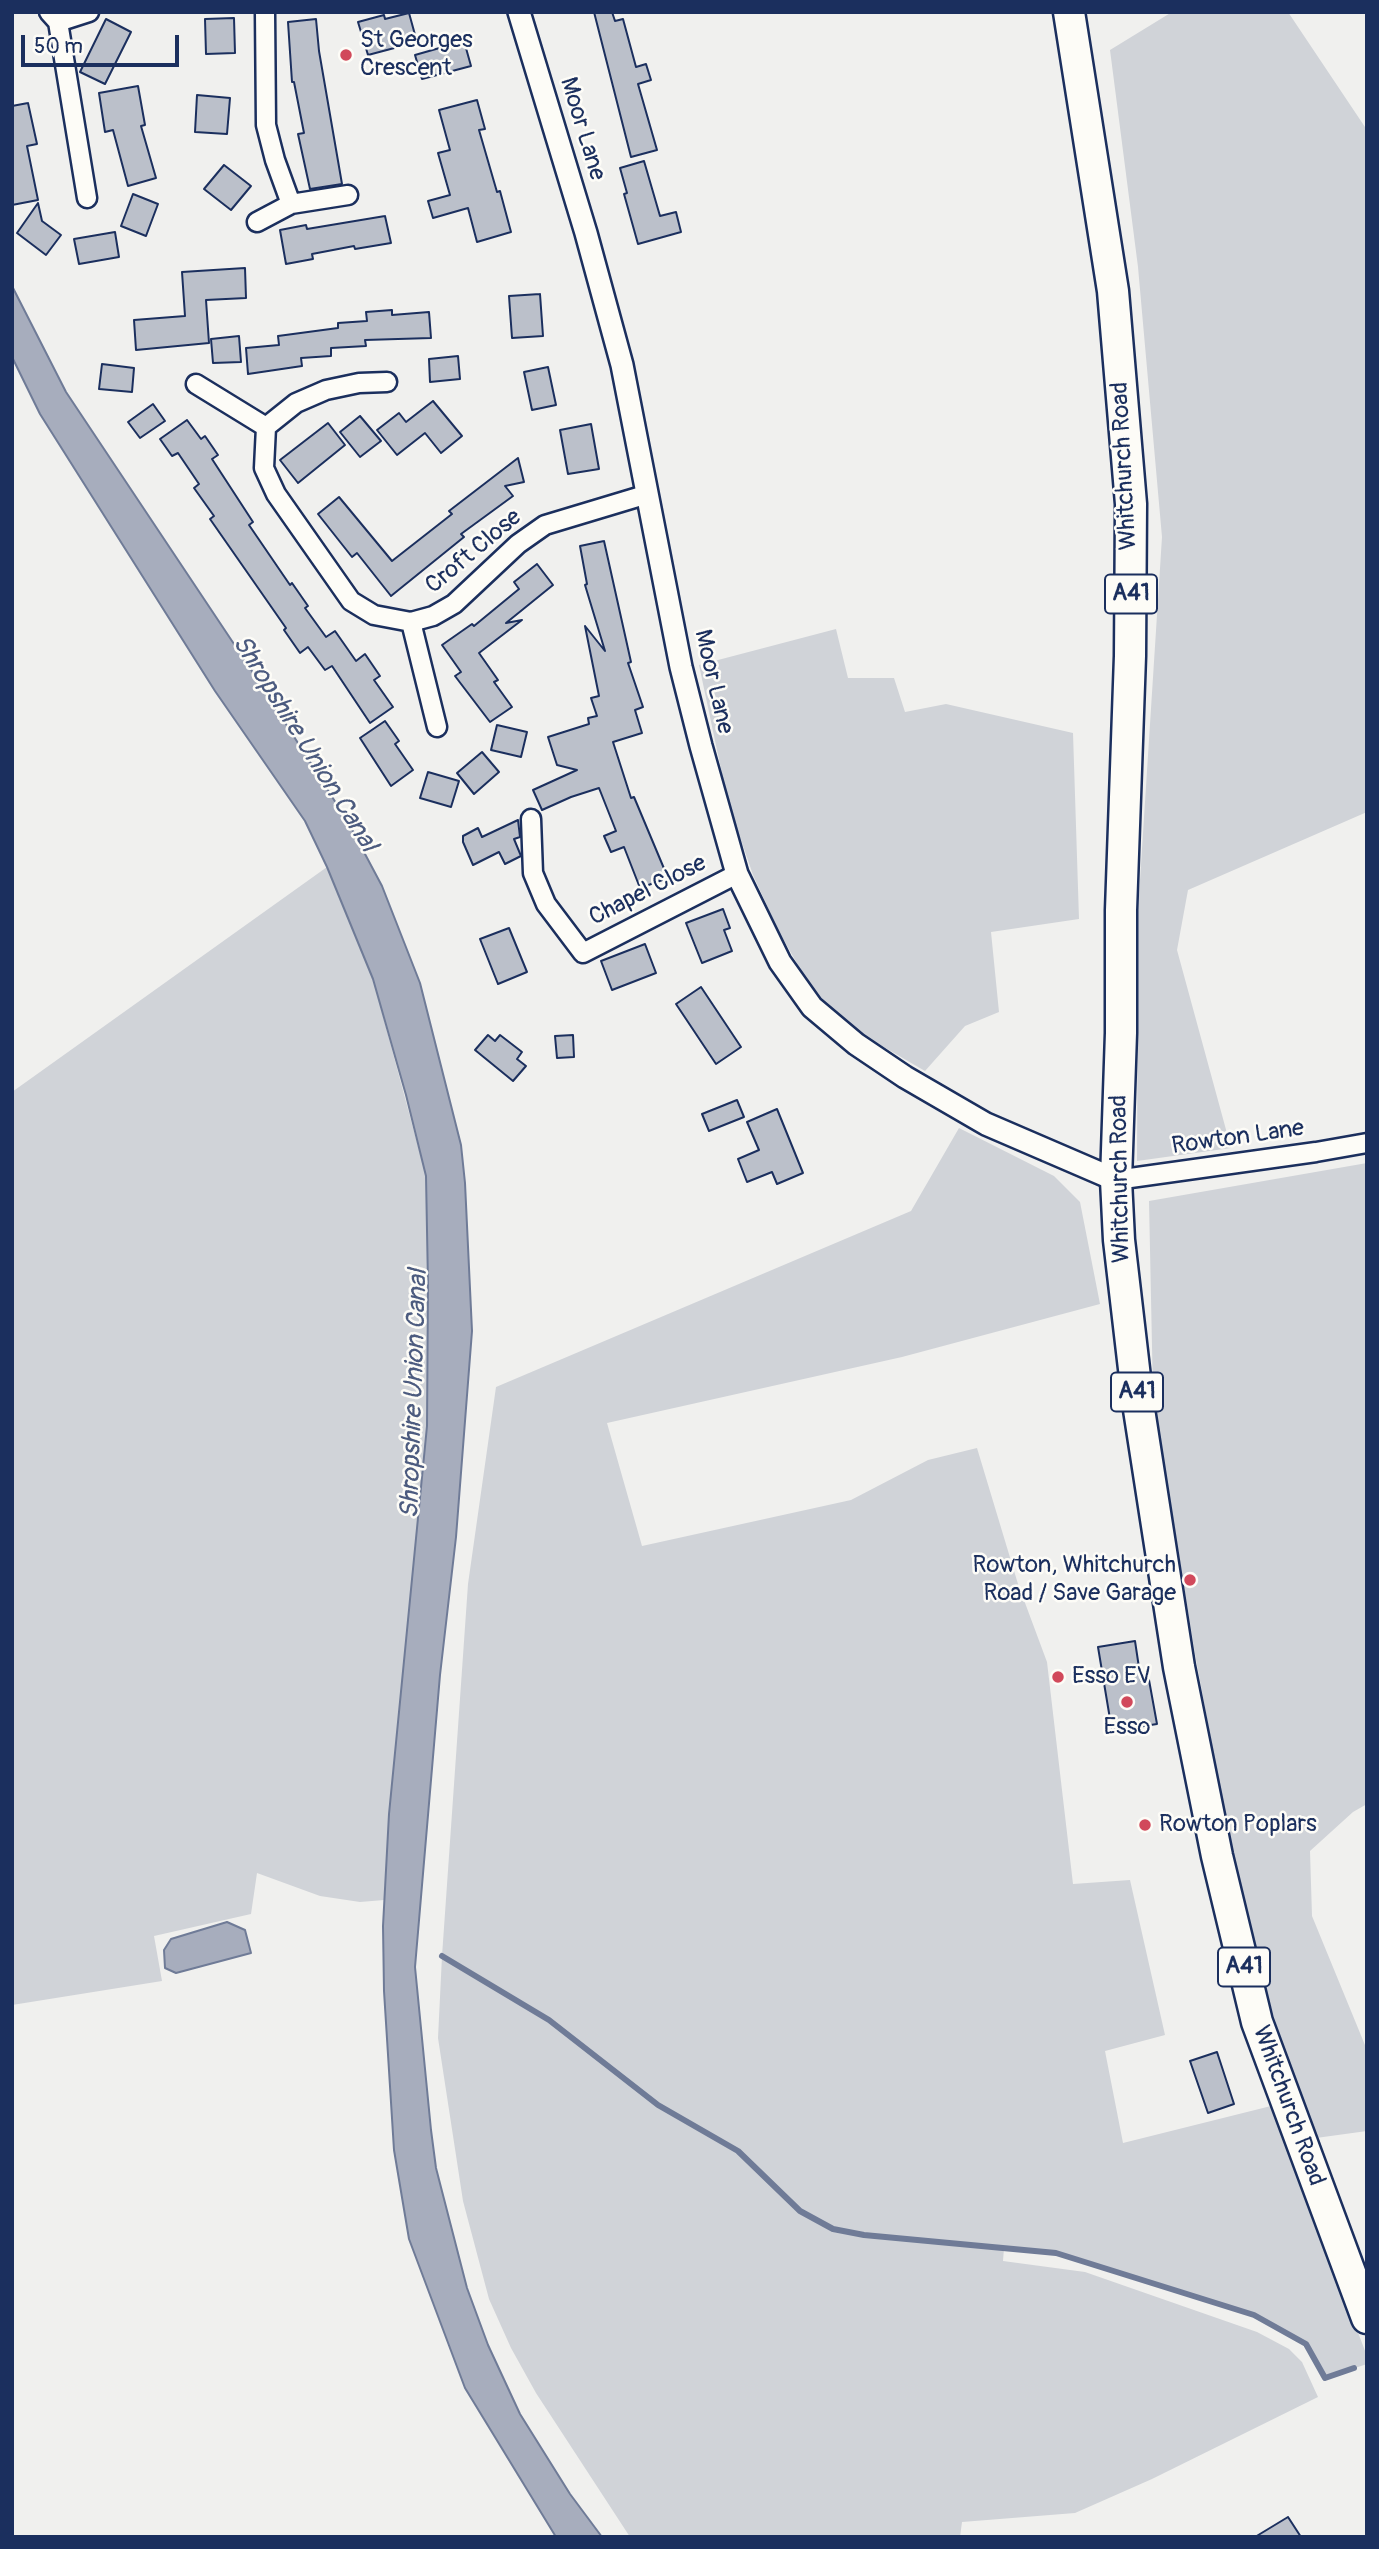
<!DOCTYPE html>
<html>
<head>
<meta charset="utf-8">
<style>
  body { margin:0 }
  #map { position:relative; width:1379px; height:2549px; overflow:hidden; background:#f0f0ee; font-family:Pangolin,sans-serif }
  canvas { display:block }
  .frame { position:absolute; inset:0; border:14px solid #1b2f5e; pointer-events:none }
  .scale { position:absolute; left:21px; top:35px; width:158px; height:32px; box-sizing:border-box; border:4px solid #1b2f5e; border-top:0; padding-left:9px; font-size:21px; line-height:24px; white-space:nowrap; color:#1b2f5e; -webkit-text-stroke:5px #fdfcf7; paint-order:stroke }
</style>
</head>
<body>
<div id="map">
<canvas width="1379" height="2549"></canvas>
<div class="frame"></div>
<div class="scale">50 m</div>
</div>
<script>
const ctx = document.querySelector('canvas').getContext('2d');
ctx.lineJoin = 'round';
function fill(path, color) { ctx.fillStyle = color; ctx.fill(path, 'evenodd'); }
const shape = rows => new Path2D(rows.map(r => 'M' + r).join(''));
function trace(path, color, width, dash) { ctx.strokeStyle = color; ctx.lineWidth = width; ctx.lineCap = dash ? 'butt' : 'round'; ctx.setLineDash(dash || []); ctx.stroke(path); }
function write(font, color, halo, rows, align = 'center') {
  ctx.font = font + ' Pangolin,sans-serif'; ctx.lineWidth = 5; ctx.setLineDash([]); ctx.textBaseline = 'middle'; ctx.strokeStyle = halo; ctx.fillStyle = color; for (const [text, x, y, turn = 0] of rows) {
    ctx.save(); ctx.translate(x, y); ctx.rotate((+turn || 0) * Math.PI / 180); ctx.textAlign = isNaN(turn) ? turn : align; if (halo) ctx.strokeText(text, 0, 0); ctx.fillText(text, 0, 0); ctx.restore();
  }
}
fill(shape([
  [1172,12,1288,12,1367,130,1367,812,1188,890,1177,950,1231,1148,1137,1161,1138,911,1162,537,1138,267,1110,50],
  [836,629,848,678,894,678,905,712,946,704,1073,733,1079,919,991,932,999,1012,965,1026,925,1071,870,1039,826,1007,806,979,779,932,753,875,728,802,699,665],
  [327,867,373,979,426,1176,428,1284,427,1426,389,1814,384,1900,360,1902,320,1896,257,1873,251,1914,154,1936,162,1981,12,2005,12,1092],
  [959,1128,1054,1176,1080,1202,1100,1304,902,1357,607,1423,642,1546,851,1500,928,1460,977,1448,1018,1584,1047,1662,1073,1884,1130,1880,1165,2035,1105,2051,1123,2143,1271,2106,1367,2356,1367,2364,1325,2378,1306,2344,1254,2315,1056,2253,1004,2248,1003,2261,1085,2272,1257,2332,1289,2349,1302,2362,1318,2397,1152,2479,1075,2513,962,2522,960,2537,630,2537,536,2393,511,2348,489,2299,463,2201,438,2038,442,1956,468,1584,496,1387,911,1211],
  [1367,1163,1367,1804,1353,1812,1310,1851,1312,1916,1367,2050,1367,2131,1316,2138,1277,2027,1243,1912,1195,1654,1153,1395,1149,1201]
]), '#d0d3d8');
const water = shape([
  [12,286,66,392,260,683,348,822,382,886,420,983,461,1145,465,1183,472,1331,456,1537,440,1675,415,1967,431,2130,436,2168,467,2288,488,2345,520,2414,570,2494,602,2537,556,2537,465,2388,409,2239,394,2150,384,1991,383,1926,389,1814,427,1426,428,1284,426,1176,406,1095,373,979,327,867,305,821,215,691,40,414,12,357,12,286],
  [227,1922,245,1930,251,1953,176,1973,165,1968,164,1950,171,1939,227,1922]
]);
fill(water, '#a7adbd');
trace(water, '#6f7b97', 2);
trace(shape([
  [442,1956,549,2020,658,2105,738,2151,800,2211,833,2229,864,2235,1056,2253,1254,2315,1306,2344,1325,2378,1354,2368]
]), '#6f7b97', 6);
const building = shape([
  [594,12,612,12,615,21,623,19,636,67,646,64,651,80,638,84,657,150,631,157,594,12],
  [409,13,417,42,368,55,358,22,384,15,385,19,409,13],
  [234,18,235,53,206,54,205,19,234,18],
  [106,19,131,32,105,84,80,72,106,19],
  [316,19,319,51,342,184,310,189,298,134,304,133,294,82,292,82,288,22,316,19],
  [464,41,471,66,422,79,415,55,464,41],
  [138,86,145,125,141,126,156,178,128,186,113,130,105,132,99,93,138,86],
  [197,95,230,98,227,134,195,132,197,95],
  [477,100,485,129,479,130,497,192,500,191,511,232,477,242,468,208,433,218,428,201,450,195,438,153,450,150,439,110,477,100],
  [28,103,37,144,27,146,38,200,12,205,12,106,28,103],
  [644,161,660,216,676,212,681,232,638,244,624,194,627,193,620,168,644,161],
  [224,165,251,186,231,210,204,189,224,165],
  [133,194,158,204,146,236,121,226,133,194],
  [38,203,42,221,61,235,46,255,17,233,38,203],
  [385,216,391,243,355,249,354,246,312,254,313,259,286,264,280,230,306,225,307,229,385,216],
  [115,232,119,257,79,264,74,239,115,232],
  [245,268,246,298,206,300,209,343,136,350,134,320,185,316,182,272,245,268],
  [540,294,543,336,512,338,509,296,540,294],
  [392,310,392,315,429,312,431,338,365,340,366,346,331,348,331,356,301,358,302,366,248,374,246,348,279,345,278,336,338,328,338,323,367,321,366,312,392,310],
  [239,336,241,362,213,363,211,339,239,336],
  [458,356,460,379,430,382,429,359,458,356],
  [102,364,134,368,132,392,99,389,102,364],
  [548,367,556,405,532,410,524,372,548,367],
  [433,401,462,436,441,453,425,433,397,455,377,430,399,413,406,422,433,401],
  [153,404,165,421,140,438,128,422,153,404],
  [360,416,381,441,360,457,340,432,360,416],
  [187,420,201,439,205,436,218,455,212,459,253,522,249,525,290,585,292,583,308,606,305,608,326,637,335,631,356,661,365,654,380,676,374,680,393,707,370,723,332,666,325,670,308,647,300,653,284,630,286,628,210,519,214,516,194,488,199,484,178,453,172,456,160,439,187,420],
  [328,423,345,445,298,483,280,460,328,423],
  [591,424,599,469,568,474,560,430,591,424],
  [518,458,524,482,505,486,513,496,461,534,464,537,391,596,357,553,352,557,318,514,339,497,392,561,452,514,449,511,518,458],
  [604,541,631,662,628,663,643,707,635,710,642,733,613,742,631,798,634,797,668,878,640,888,624,847,611,852,604,836,616,831,599,788,571,797,542,810,533,790,577,770,557,765,548,737,589,724,588,718,597,716,591,698,599,696,585,626,605,651,585,585,587,584,580,546,604,541],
  [537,564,553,585,506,623,522,620,479,653,498,680,494,682,512,707,490,722,455,676,461,672,442,645,472,624,474,626,519,589,514,582,537,564],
  [385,721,399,741,395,744,413,770,391,786,360,738,385,721],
  [497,725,527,732,521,757,491,750,497,725],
  [482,752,499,772,474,794,457,773,482,752],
  [428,772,459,781,451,807,420,798,428,772],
  [518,820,520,837,514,839,521,856,505,864,499,852,473,865,463,842,463,836,478,828,482,837,518,820],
  [723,909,730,928,724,930,732,951,702,963,686,923,723,909],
  [509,928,527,972,498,984,480,939,509,928],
  [645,944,656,973,612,990,601,961,645,944],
  [701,987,741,1047,716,1064,676,1004,701,987],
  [488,1035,495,1041,500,1035,522,1052,517,1059,526,1066,513,1081,475,1050,488,1035],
  [573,1035,574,1057,557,1058,555,1036,573,1035],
  [737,1100,744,1117,709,1131,702,1114,737,1100],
  [777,1109,803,1173,777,1184,772,1172,747,1182,738,1159,759,1150,747,1122,777,1109],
  [1135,1641,1141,1681,1149,1680,1157,1724,1112,1731,1098,1647,1135,1641],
  [1217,2052,1234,2104,1208,2113,1190,2061,1217,2052],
  [1288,2517,1301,2537,1255,2537,1288,2517]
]);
fill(building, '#bbc0ca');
trace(building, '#1b2f5e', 2);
const minor = shape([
  [49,12,58,22,89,12],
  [265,12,266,125,275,160,291,204],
  [58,22,87,198],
  [257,222,291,204,348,195],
  [196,384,266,427,264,468,276,494,351,601,374,615,411,622,433,616,454,604,518,544,545,525,648,494],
  [266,427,296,403,326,390,359,383,387,382],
  [411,622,437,727],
  [531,819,533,873,546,904,583,953,737,874],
  [1116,1180,1316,1152,1367,1143]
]);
const tertiary = shape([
  [519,12,586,233,622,365,681,667,701,746,737,874,780,962,812,1007,856,1044,905,1077,986,1124,1116,1180]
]);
const trunk = shape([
  [1069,12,1113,291,1131,504,1130,656,1121,910,1121,1033,1116,1180,1119,1240,1138,1403,1179,1667,1217,1856,1257,2022,1367,2318]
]);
trace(minor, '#1b2f5e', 23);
trace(tertiary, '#1b2f5e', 26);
trace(trunk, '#1b2f5e', 35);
trace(minor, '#fdfcf7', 18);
trace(tertiary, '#fdfcf7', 21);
trace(trunk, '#fdfcf7', 30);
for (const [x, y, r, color] of [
  [346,55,7,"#d1495b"],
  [1190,1580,7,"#d1495b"],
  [1058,1677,7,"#d1495b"],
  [1127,1702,7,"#d1495b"],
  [1145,1825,7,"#d1495b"]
]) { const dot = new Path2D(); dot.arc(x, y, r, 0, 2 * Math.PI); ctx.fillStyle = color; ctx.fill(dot); trace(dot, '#fdfcf7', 2.5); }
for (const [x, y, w] of [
  [1131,594,52],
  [1137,1392,52],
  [1244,1967,52]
]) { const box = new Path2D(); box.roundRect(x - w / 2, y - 19.5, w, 39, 5); ctx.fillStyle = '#fdfcf7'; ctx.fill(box); trace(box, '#1b2f5e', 2); }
write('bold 23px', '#1b2f5e', null, [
  ["A41",1131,594],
  ["A41",1137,1392],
  ["A41",1244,1967]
]);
write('24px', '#1b2f5e', '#fdfcf7', [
  ["St Georges",360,41],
  ["Crescent",360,69],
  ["Rowton, Whitchurch",1176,1566,"right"],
  ["Road / Save Garage",1176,1594,"right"],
  ["Esso EV",1072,1677],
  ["Esso",1127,1728,"center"],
  ["Rowton Poplars",1159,1825]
], 'left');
write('24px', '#1b2f5e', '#fdfcf7', [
  ["Moor Lane",582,129,73],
  ["Whitchurch Road",1125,466,-93],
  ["Croft Close",474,552,-40],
  ["Moor Lane",713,682,77],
  ["Chapel Close",648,891,-27],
  ["Rowton Lane",1238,1138,-8],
  ["Whitchurch Road",1121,1179,-91],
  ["Whitchurch Road",1288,2106,70]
]);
write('italic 26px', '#4c5b7f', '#fdfcf7', [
  ["Shropshire Union Canal",304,744,58],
  ["Shropshire Union Canal",415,1394,-88]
]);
</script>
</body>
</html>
